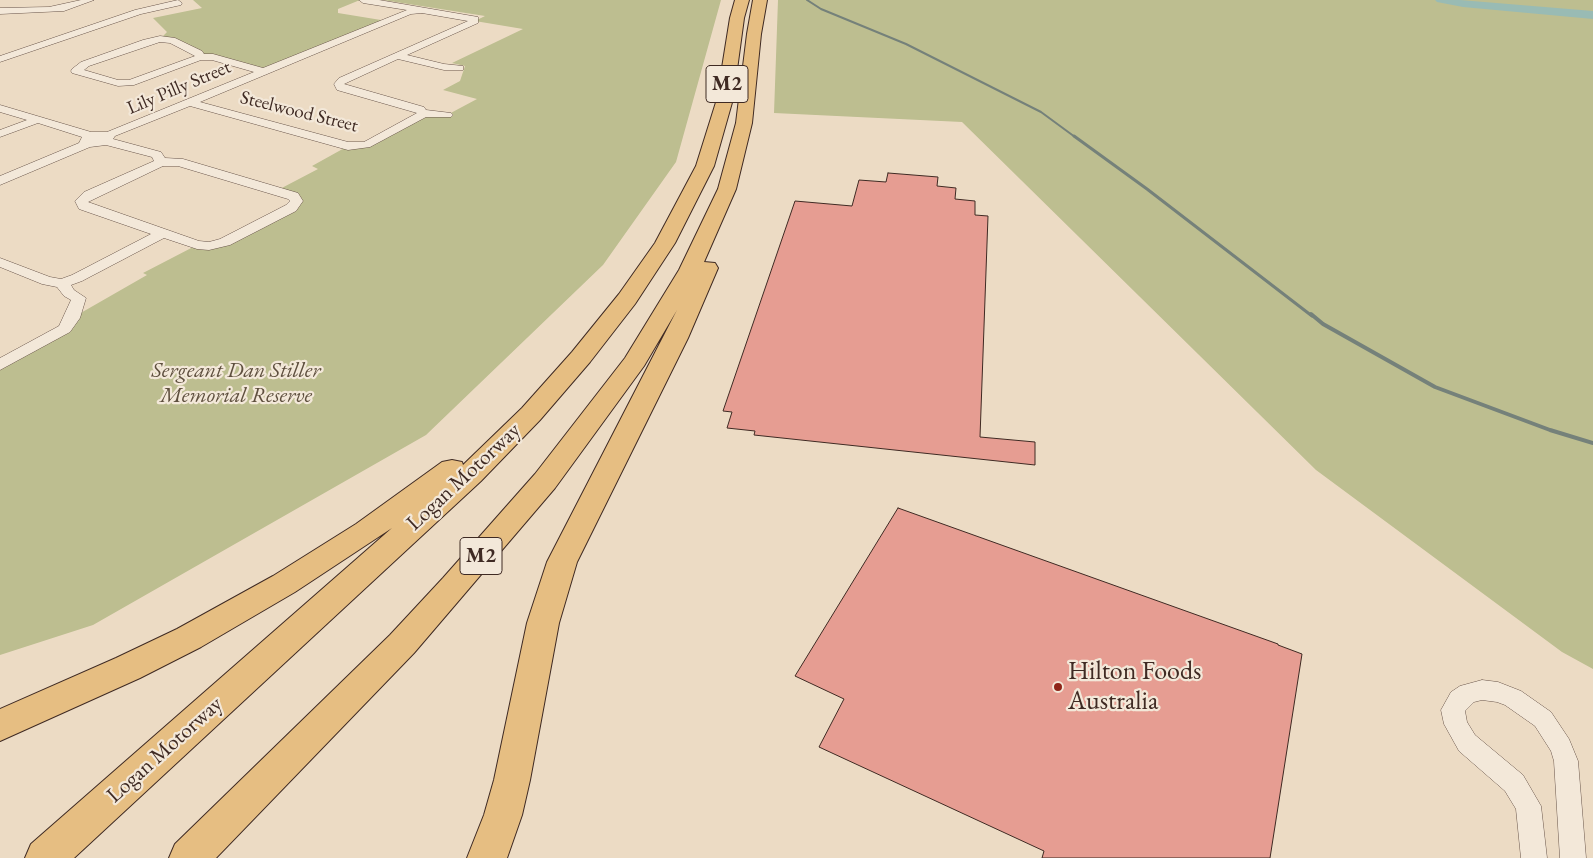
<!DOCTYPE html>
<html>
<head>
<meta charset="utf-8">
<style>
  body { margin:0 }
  canvas { display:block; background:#ecdbc4 }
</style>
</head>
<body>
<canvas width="1593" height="858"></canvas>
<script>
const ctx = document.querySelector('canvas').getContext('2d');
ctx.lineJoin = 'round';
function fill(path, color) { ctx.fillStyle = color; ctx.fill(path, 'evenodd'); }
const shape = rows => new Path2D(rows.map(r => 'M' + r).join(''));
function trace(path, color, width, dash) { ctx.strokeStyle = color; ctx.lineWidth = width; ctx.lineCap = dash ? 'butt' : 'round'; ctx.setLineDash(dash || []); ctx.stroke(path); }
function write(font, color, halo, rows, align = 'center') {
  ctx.font = font + ' "EB Garamond",serif'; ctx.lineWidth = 4.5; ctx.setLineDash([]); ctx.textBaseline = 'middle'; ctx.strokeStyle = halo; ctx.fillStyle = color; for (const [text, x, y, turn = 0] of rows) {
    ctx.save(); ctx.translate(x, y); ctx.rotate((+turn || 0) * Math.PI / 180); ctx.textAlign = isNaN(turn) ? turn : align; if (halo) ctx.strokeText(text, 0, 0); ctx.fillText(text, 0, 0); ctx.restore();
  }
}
fill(shape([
  [193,0,360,0,338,9,338,13,387,21,261,71,199,53,160,39,167,32,153,18,202,8],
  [383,0,721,0,676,162,603,265,426,435,93,625,0,655,0,365,72,318,147,275,143,273,197,245,209,246,297,201,276,191,318,169,312,166,348,146,357,146,419,117,447,115,477,99,443,90,460,81,465,66,452,63,523,29,475,21,485,16],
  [778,0,1593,0,1593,669,1562,652,1316,470,962,122,774,113]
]), '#bdbe90');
trace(shape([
  [807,0,821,9,906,44,1041,112,1075,137]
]), '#75817a', 2);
trace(shape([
  [1074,136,1147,189,1312,316]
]), '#75817a', 3);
trace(shape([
  [1311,314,1323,324,1435,387,1550,430,1593,443]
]), '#75817a', 4);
fill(shape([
  [1435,0,1460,0,1593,11,1593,19,1463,7,1437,2,1435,0]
]), '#99bbb4');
const building = shape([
  [888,173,938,177,937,186,956,188,955,199,975,201,975,215,988,216,980,437,1035,442,1035,465,754,435,755,431,727,428,732,412,723,411,795,201,852,206,859,180,886,182,888,173],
  [898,508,1278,644,1278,645,1302,654,1270,858,1042,858,1044,851,819,747,844,699,795,676,898,508]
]);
fill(building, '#e69d92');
trace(building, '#3f2a23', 1);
const minor = shape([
  [81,0,94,0,64,11,0,14,0,8,49,7,81,0],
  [178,0,182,3,181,5,141,14,0,62,0,56,135,10,178,0],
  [359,0,379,0,478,17,478,23,407,55,444,64,463,66,463,70,444,70,398,59,344,84,424,107,426,110,451,113,453,115,451,117,426,117,370,147,348,150,190,106,115,136,113,139,161,152,165,158,183,159,298,193,303,201,296,211,230,245,209,250,197,249,164,238,82,281,71,285,74,290,86,298,80,318,70,332,0,370,0,358,59,326,71,300,64,296,57,287,42,284,0,267,0,258,50,277,61,279,72,275,151,234,79,209,75,201,84,192,154,161,152,157,106,145,90,147,0,185,0,176,79,143,82,137,38,123,0,137,0,130,27,120,0,112,0,105,91,132,107,132,254,72,212,60,201,60,134,85,118,86,72,73,71,71,72,69,81,62,143,40,160,36,175,38,202,51,204,54,213,54,263,68,407,10,363,3,359,0],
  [422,13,468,21,339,78,334,84,337,90,417,113,364,142,348,142,200,102,411,14,422,13],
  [160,42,170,43,195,56,129,80,118,80,84,70,89,66,160,42],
  [163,166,178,166,288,199,290,201,286,205,220,239,209,242,199,241,88,202,163,166],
  [1482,680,1498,682,1521,691,1551,712,1569,739,1578,761,1586,858,1560,858,1554,761,1551,751,1535,726,1505,705,1497,702,1482,700,1474,702,1465,711,1467,722,1475,735,1523,775,1541,806,1547,858,1521,858,1516,809,1505,791,1459,751,1444,724,1441,710,1451,692,1460,686,1482,680]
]);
const highway = shape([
  [735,0,749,0,744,18,733,99,714,166,675,243,635,304,590,362,540,420,481,481,74,858,25,858,31,844,392,528,295,592,201,647,140,678,0,741,0,709,116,658,177,629,273,576,356,524,442,462,452,460,462,462,463,465,522,408,572,352,619,294,655,243,696,166,717,99,730,18,735,0],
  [753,0,767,0,761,34,752,123,736,189,704,262,715,263,718,268,688,338,577,562,559,623,530,780,522,815,507,858,467,858,484,815,494,780,527,623,547,562,677,310,644,366,555,488,414,653,216,858,169,858,175,844,390,635,443,578,535,474,625,358,679,270,718,189,736,123,747,34,753,0]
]);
trace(minor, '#6a564b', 1);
trace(highway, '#3f2a23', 2);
fill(minor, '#f3e8d9');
fill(highway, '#e6be82');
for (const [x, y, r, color] of [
  [1058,687,5,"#8f2418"]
]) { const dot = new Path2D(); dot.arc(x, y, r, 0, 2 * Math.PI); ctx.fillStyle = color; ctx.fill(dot); trace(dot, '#f3e8d9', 2); }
write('19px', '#3f2a23', '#f3e8d9', [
  ["Lily Pilly Street",179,88,-23],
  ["Steelwood Street",299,112,14]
]);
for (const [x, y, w] of [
  [727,84,42],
  [481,556,42]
]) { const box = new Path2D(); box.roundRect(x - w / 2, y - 18.5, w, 37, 4); ctx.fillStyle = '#f3e8d9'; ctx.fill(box); trace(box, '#3f2a23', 1); }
write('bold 21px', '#3f2a23', null, [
  ["M2",727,84],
  ["M2",481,556]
]);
write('italic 22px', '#5e4f3e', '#f3e8d9', [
  ["Sergeant Dan Stiller",236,371],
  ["Memorial Reserve",236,396]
]);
write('22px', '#3f2a23', '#f3e8d9', [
  ["Logan Motorway",464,477,-43],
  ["Logan Motorway",165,750,-42]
]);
write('26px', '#3f2a23', '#f3e8d9', [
  ["Hilton Foods",1068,672],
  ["Australia",1068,702]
], 'left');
</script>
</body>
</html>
